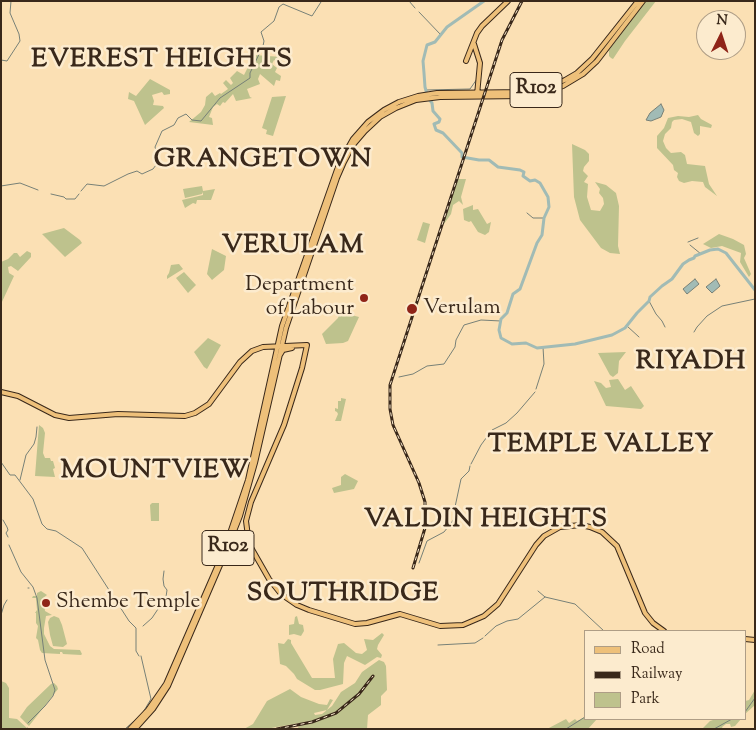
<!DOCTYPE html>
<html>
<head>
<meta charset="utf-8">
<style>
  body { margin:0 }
  #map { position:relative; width:756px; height:730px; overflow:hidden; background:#fbe0b4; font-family:"Sorts Mill Goudy",serif }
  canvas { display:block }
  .frame { position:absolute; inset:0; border:2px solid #39281a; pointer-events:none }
  .legend { position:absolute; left:584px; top:630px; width:162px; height:90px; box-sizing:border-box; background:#fcebce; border:1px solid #ae9d86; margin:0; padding:6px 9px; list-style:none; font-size:15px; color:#39281a }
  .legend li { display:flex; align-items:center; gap:10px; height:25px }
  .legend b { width:25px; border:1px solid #ae9d86 }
  .north { position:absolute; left:696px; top:10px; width:50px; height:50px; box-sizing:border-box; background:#fcebce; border:1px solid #ae9d86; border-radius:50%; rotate:4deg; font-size:14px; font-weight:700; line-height:20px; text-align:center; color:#39281a }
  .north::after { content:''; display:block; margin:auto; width:18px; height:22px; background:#8f2418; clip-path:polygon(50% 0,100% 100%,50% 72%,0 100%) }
</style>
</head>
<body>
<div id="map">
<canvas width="756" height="730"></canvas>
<div class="frame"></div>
<ul class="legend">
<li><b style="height:6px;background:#eec07a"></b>Road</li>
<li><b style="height:6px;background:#39281a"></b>Railway</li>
<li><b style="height:14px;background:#bec28d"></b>Park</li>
</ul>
<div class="north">N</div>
</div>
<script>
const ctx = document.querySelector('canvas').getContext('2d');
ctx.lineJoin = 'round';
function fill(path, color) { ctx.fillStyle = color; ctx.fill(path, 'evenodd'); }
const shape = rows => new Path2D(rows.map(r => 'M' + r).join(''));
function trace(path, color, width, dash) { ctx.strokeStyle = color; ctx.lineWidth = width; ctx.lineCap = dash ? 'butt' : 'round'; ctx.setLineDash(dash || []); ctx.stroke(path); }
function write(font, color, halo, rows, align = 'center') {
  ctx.font = font + ' "Sorts Mill Goudy",serif'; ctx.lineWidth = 5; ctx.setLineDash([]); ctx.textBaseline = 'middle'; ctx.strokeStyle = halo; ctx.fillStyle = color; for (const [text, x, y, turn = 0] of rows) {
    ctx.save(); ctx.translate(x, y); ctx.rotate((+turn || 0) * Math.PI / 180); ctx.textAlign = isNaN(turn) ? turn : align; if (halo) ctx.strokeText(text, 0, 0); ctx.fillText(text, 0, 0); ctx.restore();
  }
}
fill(shape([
  [646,1,656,1,625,41,613,59,611,58,609,56,609,50],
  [254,55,282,57,282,65,274,60,272,64,277,68,275,72,281,76,280,81,276,80,274,86,260,74,258,79,260,84,247,89,250,97,252,98,236,101,233,94,225,103,223,102,220,106,217,104,213,107,209,117,212,118,213,125,189,122,201,112,205,105,206,97,212,92,215,96,220,93,221,94,228,89,223,83,226,80,231,85,233,83,230,78,237,71,244,75],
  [150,79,170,90,170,94,164,95,162,92,152,95,154,101,153,105,163,106,164,108,145,125,134,101,128,99,129,92,136,96],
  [286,96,273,136,266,134,267,130,262,128,272,97],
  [698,115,701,119,712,125,711,128,700,126,700,134,698,136,694,133,691,122,682,119,674,120,672,122,671,128,665,134,663,141,666,148,671,153,681,152,685,155,687,164,705,166,709,184,717,196,705,187,703,182,692,181,684,183,679,181,677,177,678,173,674,170,673,165,657,148,657,136,664,128,668,118,678,116,689,117],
  [572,144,585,150,589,154,589,161,584,167,583,171,588,176,584,182,588,184,587,197,591,210,600,211,604,204,603,198,599,193,600,189,595,182,606,185,616,193,619,206,618,246,620,254,610,253,601,248,580,220,574,197],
  [457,179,466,179,461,197,463,205,459,201,453,205,451,214,444,224,443,223],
  [202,186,203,191,215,189,211,200,197,200,196,204,193,203,185,208,182,200,203,195,203,192,202,194,185,198,183,189],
  [473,205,473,210,478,209,487,224,491,222,489,232,485,235,478,232,471,221,469,222,464,220,463,209],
  [423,222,430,224,425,243,417,240],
  [64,228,80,240,82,243,65,257,42,234],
  [719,234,733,239,744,245,746,254,744,258,751,274,749,277,740,262,741,253,722,246,711,248,703,244],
  [212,249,226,256,224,270,212,280,207,274],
  [27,251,31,253,31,257,18,271,11,266,8,267,9,273,14,276,1,304,1,262,8,259,14,253,17,253,20,257],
  [179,264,183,269,167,279,167,276,169,273,171,265],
  [184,272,196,285,188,293,176,278],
  [340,312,359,317,348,341,343,343,326,344,322,334,338,318],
  [208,338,221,345,207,369,204,367,194,352],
  [626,352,619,361,618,373,613,377,610,375,598,353],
  [618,379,625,390,631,386,644,406,641,409,606,406,594,381,601,383,606,388,611,387,609,380],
  [341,398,346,399,341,421,335,421,338,414,337,412,335,411,335,408,338,409,338,401,341,401],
  [39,425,43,428,45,433,43,453,45,458,50,458,51,461,53,461,55,468,53,469,55,477,35,476],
  [345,474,358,481,354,489,334,493,332,488,341,485,341,477],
  [152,503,159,503,159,521,151,521,150,505],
  [41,591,47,595,43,598,45,611,52,615,46,616,44,628,44,634,50,646,54,649,80,650,82,654,81,655,63,654,62,652,60,652,60,654,42,653,40,650,38,640,36,638,38,626,36,623,36,613,35,613,37,610,36,598,32,598,33,596,37,596,37,593],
  [54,616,59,618,62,625,67,644,63,647,53,646,50,635,48,622,50,618],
  [297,616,299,624,303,625,304,631,301,636,294,634,289,635,289,625,294,624,295,617],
  [382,633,384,635,378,645,377,649,382,655,381,658,377,657,365,665,347,656,344,663,343,684,320,690,315,690,297,679,294,674,286,666,280,664,278,643,284,644,288,639,291,640,291,643,312,678,335,678,333,659,338,644,344,643,356,653,362,654,367,650,364,639,373,640],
  [379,660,384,662,386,666,387,690,381,696,381,705,368,715,367,729,298,729,299,723,266,729,244,729,253,724,267,701,290,689,301,697,319,704,327,705,330,699,333,700,327,710,314,713,315,715,322,714,332,706,341,692,355,683,362,672],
  [1,681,6,683,9,688,9,718,17,719,28,729,1,729],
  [54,683,57,686,58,689,29,726,20,717,27,707,51,684],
  [755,690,755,705,745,714,745,701,749,700],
  [585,717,585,719,597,719,588,729,547,729,566,719,569,723,575,719,577,721],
  [716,719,741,719,735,726,731,727,730,724,726,724,722,727,723,729,702,729,710,721]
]), '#bec28d');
const water = shape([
  [661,104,664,110,661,117,651,121,646,120,650,113,661,104],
  [695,279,699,284,687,294,683,289,695,279],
  [716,279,720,286,712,293,706,287,716,279]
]);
fill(water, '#a1bbb5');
trace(water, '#778077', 1);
trace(shape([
  [409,1,415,8],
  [419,12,441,35],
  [1,60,7,61,20,41,19,34,10,13,11,1],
  [426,90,470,89,477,79],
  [1,186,20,183,38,190],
  [81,191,87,184,104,186,128,174,137,171,142,174,153,169,159,161,155,147,162,131,174,125,178,118,186,114,192,120,201,121,220,98,250,78,250,73,263,46,264,41,261,32,274,21,279,7,283,4,312,16,321,2],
  [51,194,64,197,66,199,75,199,79,194],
  [527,213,533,218,544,218],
  [688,242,698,238],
  [690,245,701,254],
  [754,289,755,288],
  [649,301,656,314,662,321,665,327],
  [627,326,639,337],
  [694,332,697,327,707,316,722,306,755,299],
  [399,377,413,374,427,366,444,364,455,347,456,340,464,325,481,320,501,321],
  [536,389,544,364,543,347],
  [1,462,10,475,15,475,33,499,42,524,47,529,56,531,82,548,129,621,136,628,136,651,139,656],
  [471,464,481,445,492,430,506,423,517,413,535,392],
  [20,480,26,455,34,444,36,437,37,427],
  [455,507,461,479,469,471,470,466],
  [3,520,7,527,8,530,6,533,8,537],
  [450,525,455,517,453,509],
  [9,545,21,572,33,587,37,598,45,660,55,690,53,696,45,706,28,723],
  [419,563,427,541,444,532,448,527],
  [28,588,29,588],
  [538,591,545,597,575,604,604,631],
  [1,615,4,605,7,600],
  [143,626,152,618,166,597,167,590,164,586,163,579,164,571],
  [485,636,496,626,507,621,518,619,545,597],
  [438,645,475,643,483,638],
  [745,712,755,698],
  [26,729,27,728],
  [125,729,142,714,151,699,141,656],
  [566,729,585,717],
  [714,729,732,719]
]), '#778077', 1);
trace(shape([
  [484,1,447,27,435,42,427,45,423,61,424,73,425,87,428,98,432,103,433,111,440,119,439,122,434,124,436,130,443,133,462,153,462,157,479,160,489,160,498,167,520,170,524,172,523,176,530,181,535,180,540,183,548,197,549,207,544,218,542,235,537,243,520,289,513,294,507,313,501,319,499,330,501,338,512,344,526,343,537,348,575,344,612,335,625,328,637,313,649,301,650,297,662,286,672,279,683,264,689,260,694,258,695,256,710,250,718,249,726,253,755,290]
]), '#a1bbb5', 3);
const major = shape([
  [474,44,480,63,477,95],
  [466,61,477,33,482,26,508,1],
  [280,355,283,350,292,348],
  [1,392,18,396,55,415,69,418,118,414,185,416,195,413,209,404,240,362,252,351,263,347,307,345,302,368,284,425,251,502,246,521,249,544,269,579,281,594,297,605,309,610,355,624,367,623,400,614,440,626,463,625,484,616,498,604,536,545,544,536,560,527,581,525,590,527,602,532,617,546,645,613,653,623,664,631],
  [745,639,755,640],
  [130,729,148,710,166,684,224,551,248,480,282,326,339,164,353,139,368,122,384,110,399,102,418,96,437,93,526,92,543,89,565,80,577,73,592,59,638,1],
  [135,729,153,709,168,686,227,549,240,516,255,463,286,328,337,178,344,162,353,145,365,131,380,117,396,108,416,100,440,97,524,96,543,93,563,86,583,74,597,61,643,1]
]);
trace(major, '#39281a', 6);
trace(major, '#eec07a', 4);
const rail = shape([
  [413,568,425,528,425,502,419,483,393,425,390,409,390,385,502,40,522,1],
  [277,729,312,722,336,713,359,694,373,676]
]);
trace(rail, '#39281a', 3);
trace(rail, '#fcebce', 1, [4]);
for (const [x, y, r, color] of [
  [364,298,5,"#8f2418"],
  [412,309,6,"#8f2418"],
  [46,603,5,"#8f2418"]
]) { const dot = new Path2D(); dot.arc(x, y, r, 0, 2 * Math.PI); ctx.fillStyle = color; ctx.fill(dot); trace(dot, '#fcebce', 2); }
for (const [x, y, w] of [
  [536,90,52],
  [228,548,52]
]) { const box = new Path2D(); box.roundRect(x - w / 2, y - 17.5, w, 35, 4); ctx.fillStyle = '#fcebce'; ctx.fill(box); trace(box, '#39281a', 1); }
write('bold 20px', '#39281a', null, [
  ["R102",536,90],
  ["R102",228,548]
]);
write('21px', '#39281a', '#fcebce', [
  ["Department",354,286,"right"],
  ["of Labour",354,310,"right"],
  ["Verulam",423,309],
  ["Shembe Temple",56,603]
], 'left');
ctx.letterSpacing = '1px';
write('bold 26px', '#39281a', '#fcebce', [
  ["EVEREST HEIGHTS",162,62],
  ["GRANGETOWN",263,162],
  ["VERULAM",293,248],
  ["RIYADH",691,364],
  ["TEMPLE VALLEY",601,447],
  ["MOUNTVIEW",155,473],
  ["VALDIN HEIGHTS",486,522],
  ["SOUTHRIDGE",343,596]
]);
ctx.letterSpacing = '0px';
</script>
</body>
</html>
